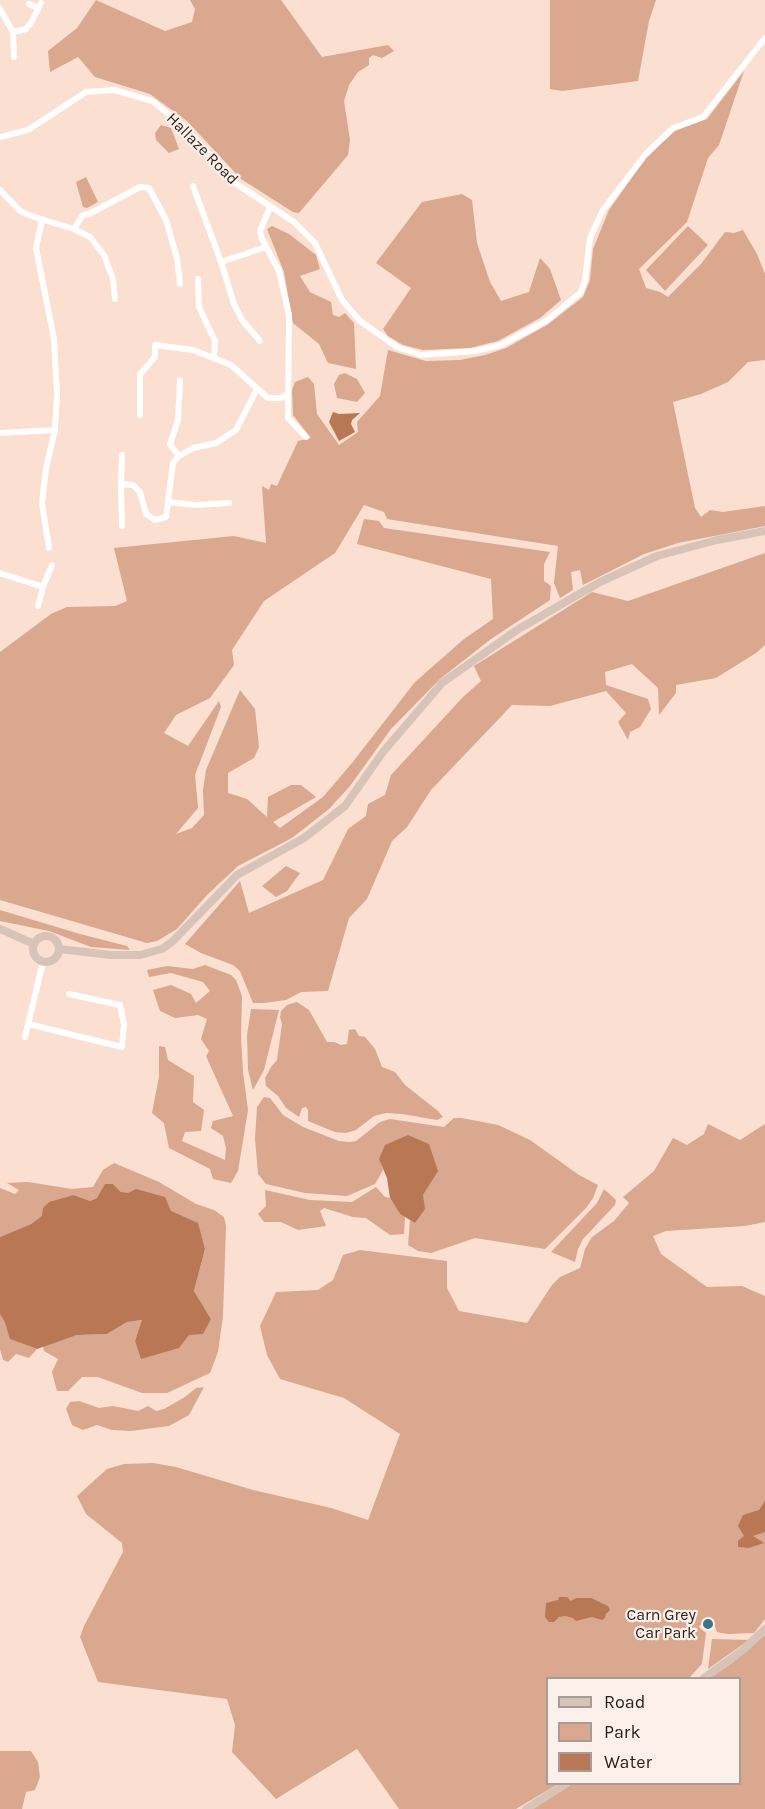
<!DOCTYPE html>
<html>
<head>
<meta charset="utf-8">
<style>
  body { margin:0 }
  #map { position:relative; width:765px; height:1809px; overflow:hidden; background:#fbdfd0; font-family:Karla,sans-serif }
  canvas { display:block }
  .legend { position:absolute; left:546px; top:1677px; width:195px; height:108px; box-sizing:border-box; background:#fcf0ea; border:2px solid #a79c96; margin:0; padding:8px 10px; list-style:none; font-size:18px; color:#281e18 }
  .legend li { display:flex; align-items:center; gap:12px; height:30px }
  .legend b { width:30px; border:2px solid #a79c96 }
</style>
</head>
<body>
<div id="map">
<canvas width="765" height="1809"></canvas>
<ul class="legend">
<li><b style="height:8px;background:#d8c3b9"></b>Road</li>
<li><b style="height:16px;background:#d9a88e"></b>Park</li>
<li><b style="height:16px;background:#b87855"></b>Water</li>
</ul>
</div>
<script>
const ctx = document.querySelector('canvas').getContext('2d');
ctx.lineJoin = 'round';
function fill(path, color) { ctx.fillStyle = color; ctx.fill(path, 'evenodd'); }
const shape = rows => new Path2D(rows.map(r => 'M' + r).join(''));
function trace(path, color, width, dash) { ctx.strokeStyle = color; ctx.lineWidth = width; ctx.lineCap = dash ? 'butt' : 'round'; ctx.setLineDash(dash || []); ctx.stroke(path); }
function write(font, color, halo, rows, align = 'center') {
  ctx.font = font + ' Karla,sans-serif'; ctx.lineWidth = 4.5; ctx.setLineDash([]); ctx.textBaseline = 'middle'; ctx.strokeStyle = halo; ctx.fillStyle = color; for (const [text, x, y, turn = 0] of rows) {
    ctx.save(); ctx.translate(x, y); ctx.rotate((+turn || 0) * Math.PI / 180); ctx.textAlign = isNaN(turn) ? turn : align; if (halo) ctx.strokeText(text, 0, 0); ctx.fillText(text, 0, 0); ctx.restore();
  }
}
fill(shape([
  [96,0,165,31,192,22,195,9,190,0,281,0,322,57,388,45,394,51,382,58,373,55,369,58,369,65,358,72,349,85,344,101,350,140,348,155,299,213,293,212,241,179,187,121,150,94,95,77,78,57,50,72,48,51,77,28],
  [550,0,656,0,649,21,638,81,562,91,550,89],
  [744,71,719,145,708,158,687,222,639,269,646,288,660,292,668,297,701,264,725,232,734,233,743,230,757,254,765,274,765,360,748,362,728,382,701,394,673,402,695,508,701,517,710,510,723,512,765,506,765,526,678,543,644,554,583,585,580,570,571,572,573,590,560,598,554,583,558,546,387,519,384,512,364,505,335,553,264,601,232,650,234,665,210,698,176,715,164,733,188,746,219,701,221,707,195,775,198,808,176,834,192,828,204,815,203,790,206,770,240,690,255,709,259,747,254,758,228,773,228,793,247,799,267,817,268,797,291,785,301,785,316,797,273,822,280,828,323,797,352,763,415,682,464,639,493,619,491,579,357,544,364,519,379,521,384,528,550,552,544,564,544,581,551,586,550,600,491,639,440,679,391,729,350,786,329,809,292,838,238,866,207,895,177,929,157,941,147,943,0,900,0,652,51,614,67,607,115,606,127,601,114,548,234,536,266,543,262,486,269,490,271,484,277,486,298,441,311,438,293,415,292,390,295,382,308,377,314,384,317,414,339,445,358,432,357,422,380,396,388,350,426,361,460,360,485,355,506,348,547,325,583,297,590,280,593,249,609,210,648,155,675,131,707,119],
  [161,125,171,128,179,149,169,153,156,140,155,133],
  [86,177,98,202,87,208,83,207,76,182],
  [462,194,472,200,477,243,490,282,501,301,529,292,540,258,550,269,561,300,540,318,498,341,470,348,423,350,403,345,388,336,383,329,411,288,376,263,422,202],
  [272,226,289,234,316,255,320,269,300,276,310,292,331,302,333,315,339,317,345,313,354,323,356,369,328,363,319,344,293,323,284,272,267,229],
  [688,226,708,245,665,291,646,270],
  [345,373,357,379,365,393,357,402,337,398,334,384,339,375],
  [765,553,765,645,756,653,716,678,676,685,676,693,659,715,658,688,632,664,605,672,606,685,648,699,651,709,640,727,630,732,628,740,618,722,626,713,606,691,550,706,512,705,431,790,407,827,392,841,367,899,349,918,328,991,301,992,286,1000,264,1003,253,1003,240,971,233,965,201,953,185,944,240,881,249,913,323,880,348,829,366,816,368,804,385,795,391,775,463,697,481,681,474,666,592,592,628,601],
  [286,866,300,873,287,891,276,897,262,886],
  [0,910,80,934,127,946,130,950,91,947,49,931,0,921],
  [205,965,231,975,236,980,242,996,241,1037,243,1072,248,1110,238,1171,231,1183,213,1179,210,1169,169,1148,164,1123,152,1113,159,1077,159,1046,165,1047,168,1060,194,1076,193,1102,204,1110,201,1131,185,1132,182,1141,225,1160,226,1148,223,1136,211,1128,213,1121,233,1116,206,1056,209,1051,201,1039,207,1019,198,1015,175,1018,160,1011,153,990,171,985,191,994,196,1003,210,991,203,982,171,973,149,977,147,970,167,966,193,969],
  [297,1002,309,1010,327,1042,334,1042,341,1045,347,1044,349,1030,355,1029,359,1036,365,1037,375,1049,382,1067,395,1072,405,1085,438,1111,443,1117,437,1120,402,1114,386,1113,374,1116,356,1130,346,1133,335,1132,308,1121,308,1110,306,1107,302,1108,299,1117,286,1108,278,1096,266,1086,265,1078,271,1067,277,1060,282,1024,280,1017,281,1011,287,1005],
  [251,1009,279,1010,264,1070,253,1090,248,1070,247,1035],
  [264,1097,270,1098,283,1115,303,1127,339,1141,349,1142,356,1141,380,1122,390,1119,444,1127,454,1118,462,1118,498,1125,530,1140,579,1175,598,1185,593,1198,586,1208,545,1249,475,1238,431,1253,418,1251,408,1245,410,1220,415,1223,423,1195,437,1171,380,1159,383,1170,375,1184,347,1196,305,1193,266,1184,258,1174,255,1139,257,1107],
  [708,1124,740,1140,765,1124,765,1222,745,1226,666,1231,653,1236,661,1254,707,1287,742,1286,765,1296,765,1619,754,1633,727,1634,717,1632,712,1618,707,1617,699,1627,706,1633,702,1664,689,1678,548,1678,548,1784,558,1784,516,1809,399,1809,357,1749,276,1799,232,1752,235,1725,227,1699,98,1682,80,1637,84,1626,123,1552,122,1543,86,1514,77,1496,107,1469,124,1464,153,1463,176,1467,253,1490,331,1508,368,1520,400,1434,344,1398,280,1379,267,1355,260,1326,276,1292,318,1290,333,1280,343,1255,360,1250,447,1261,447,1288,459,1311,527,1323,552,1285,560,1277,580,1268,585,1249,592,1237,614,1221,629,1203,623,1197,654,1171,673,1138,687,1145,704,1134],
  [114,1163,159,1182,196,1204,214,1210,224,1217,226,1226,223,1316,218,1352,210,1373,167,1393,142,1393,98,1377,82,1377,68,1391,57,1391,52,1372,58,1359,44,1351,43,1346,77,1335,107,1334,127,1322,143,1320,135,1341,142,1359,189,1335,211,1319,194,1291,205,1249,197,1223,121,1192,113,1184,97,1198,90,1201,74,1195,31,1224,0,1237,0,1188,15,1194,19,1190,7,1183,28,1182,72,1189,93,1187,103,1170],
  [376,1187,385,1197,390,1198,400,1214,405,1217,404,1234,390,1235,366,1218,353,1217,324,1208,320,1211,326,1226,298,1230,281,1222,264,1222,258,1214,266,1206,265,1190,310,1200,352,1202],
  [604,1189,616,1200,615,1205,583,1239,578,1249,575,1262,551,1252,597,1203],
  [0,1314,5,1323,11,1339,37,1349,29,1358,16,1354,8,1362,3,1360,0,1349],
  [204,1387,189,1415,169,1426,131,1431,112,1430,97,1425,83,1430,72,1425,66,1409,70,1402,79,1401,99,1408,113,1406,138,1411,148,1406,156,1411,164,1409,185,1397,196,1388],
  [765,1635,765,1809,533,1809,572,1784,740,1784,740,1678,710,1678,732,1663],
  [712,1639,749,1640,708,1669],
  [0,1751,31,1751,38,1762,40,1777,35,1790,26,1792,22,1809,0,1809]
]), '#d9a88e');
fill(shape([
  [333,412,339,414,360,413,352,420,351,424,355,432,339,441,329,422],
  [408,1135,429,1144,438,1171,423,1195,425,1209,415,1223,400,1214,390,1198,387,1178,379,1159,385,1145],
  [105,1184,113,1184,121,1192,128,1193,136,1189,165,1197,171,1211,198,1223,205,1249,194,1291,211,1319,203,1334,189,1335,179,1348,141,1359,135,1341,142,1320,127,1322,107,1334,77,1335,37,1349,10,1339,5,1323,0,1314,0,1237,31,1224,42,1216,43,1208,49,1202,74,1195,90,1201,97,1198],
  [765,1501,765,1532,753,1536,764,1543,749,1548,738,1547,738,1541,744,1536,738,1526,743,1515,759,1510],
  [559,1597,567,1597,571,1601,576,1598,591,1598,608,1606,610,1610,606,1614,605,1618,602,1620,592,1617,576,1621,573,1618,565,1616,559,1617,554,1622,549,1622,545,1617,546,1603,558,1600]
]), '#b87855');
trace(shape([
  [29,4,38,8],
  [0,9,13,32,14,57],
  [13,32,26,29,31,23,41,3],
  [0,137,28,130,86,92,114,90,152,101,186,128,232,181,294,222,315,243,342,300,360,321,397,347,421,355,476,351,501,345,546,321,580,293,585,281,590,238,603,210,645,155,673,128,703,117,765,38],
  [193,186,221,262,266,247],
  [0,190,20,211,34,217,74,229,90,237,104,255,113,279,115,299],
  [270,207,260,231,262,239,279,271,289,315,288,418,306,437],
  [42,220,36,248,54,339,57,394,55,430,46,468,42,503,49,548],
  [74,229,83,215,89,214,140,187,149,188,166,220,177,258,180,284],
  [221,262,234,304,242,320,260,341],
  [198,279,199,307,215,341,214,358],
  [140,415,140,374,155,357,155,345,193,350,231,365,268,398,281,398,288,394],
  [0,433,55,430],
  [122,455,121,484,133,485,140,492,146,514,155,520,166,517,173,463,179,456,193,448,216,443,236,430,257,389],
  [179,456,170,444,178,420,180,380],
  [121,484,122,526],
  [168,502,196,505,229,503],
  [0,573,43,587,52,565],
  [38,606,43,587],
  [28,1024,122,1047,124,1024,120,1005,69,994],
  [25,1037,43,962]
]), '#fff', 6);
trace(shape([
  [0,929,34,944],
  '33 949a13 13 0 1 1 26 0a13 13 0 1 1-26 0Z',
  [59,949,111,955,140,955,162,949,172,942,237,875,304,838,345,806,383,752,442,683,517,630,600,582,657,556,717,540,765,531],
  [704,1678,743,1650,765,1629],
  [526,1809,565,1784]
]), '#d8c3b9', 8);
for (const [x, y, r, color] of [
  [708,1624,6,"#3b748d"]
]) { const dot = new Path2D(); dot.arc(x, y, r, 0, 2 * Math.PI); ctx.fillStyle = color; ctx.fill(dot); trace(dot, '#fcf0ea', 2); }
write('16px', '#281e18', '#fcf0ea', [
  ["Hallaze Road",202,149,45]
]);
write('16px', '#281e18', '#fcf0ea', [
  ["Carn Grey",696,1615],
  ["Car Park",696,1633]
], 'right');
</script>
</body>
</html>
